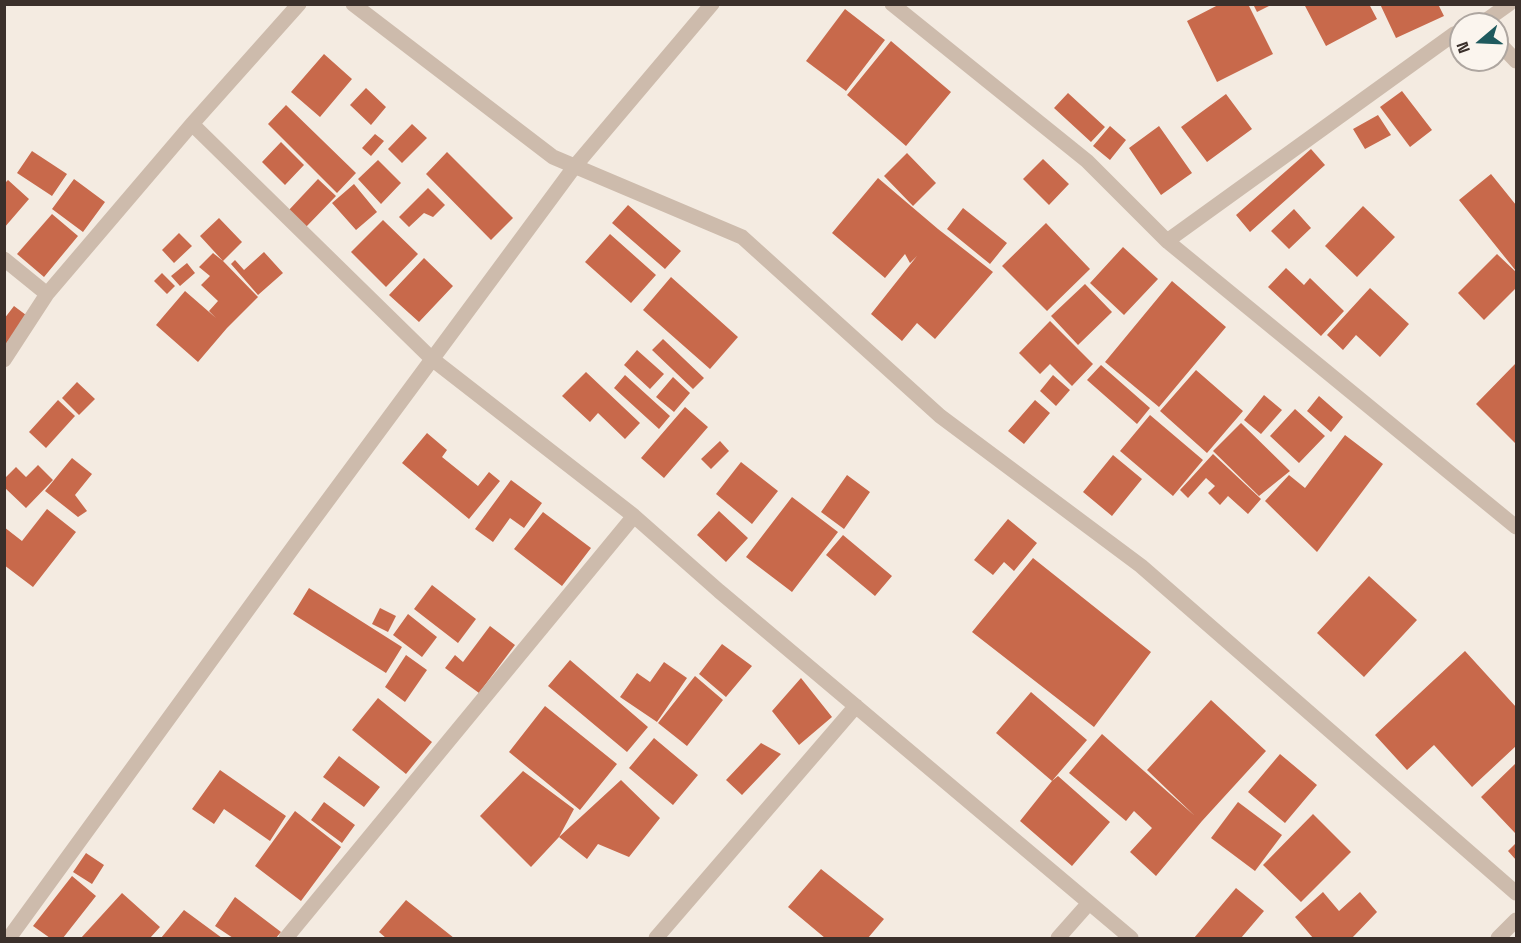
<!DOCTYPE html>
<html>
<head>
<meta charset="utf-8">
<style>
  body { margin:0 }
  #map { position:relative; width:1521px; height:943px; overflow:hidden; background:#f4ebe1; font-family:"Space Grotesk",sans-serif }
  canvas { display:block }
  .frame { position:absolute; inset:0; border:6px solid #3b302b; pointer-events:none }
  .north { position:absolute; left:1449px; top:12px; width:60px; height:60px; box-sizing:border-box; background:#fbf5ee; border:2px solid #aea6a0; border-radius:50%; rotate:251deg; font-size:16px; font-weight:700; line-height:24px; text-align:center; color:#3b302b }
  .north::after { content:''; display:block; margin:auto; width:21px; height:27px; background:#1f5a5e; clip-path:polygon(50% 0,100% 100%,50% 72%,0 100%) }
</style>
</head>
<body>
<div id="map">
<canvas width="1521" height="943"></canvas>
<div class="frame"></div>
<div class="north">N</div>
</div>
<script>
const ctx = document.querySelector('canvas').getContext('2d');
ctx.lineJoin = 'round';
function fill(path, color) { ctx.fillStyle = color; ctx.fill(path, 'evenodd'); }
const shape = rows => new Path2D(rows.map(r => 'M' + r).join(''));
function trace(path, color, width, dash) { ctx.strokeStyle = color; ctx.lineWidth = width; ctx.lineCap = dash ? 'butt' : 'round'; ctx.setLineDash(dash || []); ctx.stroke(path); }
fill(shape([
  [1220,4,1248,4,1273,54,1217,82,1187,21],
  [1253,4,1273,4,1257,12],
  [1304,4,1369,4,1377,19,1326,46],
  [1380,4,1438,4,1444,16,1396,38],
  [845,9,885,40,846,91,806,61],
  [891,41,951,92,906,146,847,95],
  [324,54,352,79,320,117,291,92],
  [366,88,386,107,371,125,350,105],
  [1402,91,1432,130,1410,147,1380,107],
  [1068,93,1105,127,1091,142,1054,108],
  [1226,94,1252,129,1207,162,1181,127],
  [286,105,356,173,337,193,268,124],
  [1378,115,1391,135,1365,149,1353,129],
  [412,124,427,138,402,163,388,149],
  [1110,126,1126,140,1110,160,1093,146],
  [1159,126,1192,173,1161,195,1129,148],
  [375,134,384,141,371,156,362,148],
  [281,142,304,165,285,185,262,162],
  [1311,149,1325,165,1250,232,1236,215],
  [32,151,67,174,52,196,17,173],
  [447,152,513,218,491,240,426,174],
  [907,153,936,183,913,206,884,176],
  [1043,159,1069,184,1049,205,1023,179],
  [378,160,401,183,381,204,358,179],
  [1491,174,1516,205,1516,271,1459,200],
  [878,178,938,229,993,272,935,339,917,323,902,341,871,314,917,256,910,263,905,254,885,278,832,233],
  [74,179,105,202,83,232,52,209],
  [318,179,336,196,306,227,288,211],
  [8,180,29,199,4,228,4,184],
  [354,184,377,212,356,230,332,203],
  [428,188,445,205,433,217,424,213,409,227,399,217],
  [628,205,681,251,665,269,612,223],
  [1363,206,1395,237,1357,277,1325,246],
  [963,208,1007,243,990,264,947,229],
  [1294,209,1311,228,1289,249,1271,231],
  [52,214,78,236,44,277,17,254],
  [219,218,242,242,223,261,258,297,227,328,198,362,156,325,185,291,216,318,209,311,218,301,201,285,210,276,199,267,213,253,223,261,200,236],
  [383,220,418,254,386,287,351,252],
  [1046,223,1090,269,1047,311,1002,266],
  [179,233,192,246,174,263,162,250],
  [610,234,656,275,631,303,585,262],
  [1123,247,1158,279,1124,315,1090,283],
  [264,252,283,273,258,295,231,264,235,260,244,270],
  [1497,254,1516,272,1516,288,1484,320,1458,293],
  [424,258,453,286,419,322,389,295],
  [187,263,195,273,180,286,171,276],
  [1286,268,1304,285,1310,278,1344,311,1321,336,1268,287],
  [162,273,175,286,167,294,154,281],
  [671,277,738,337,710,369,643,310],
  [1172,281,1226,327,1159,407,1105,362],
  [1085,284,1112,312,1078,345,1051,316],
  [1370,288,1409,324,1380,357,1356,335,1343,350,1327,335],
  [14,306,26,315,4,347,4,319],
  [1050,321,1093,364,1072,386,1050,364,1040,374,1019,353],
  [663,339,704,378,693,389,652,350],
  [637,350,664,374,650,389,624,365],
  [1516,363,1516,444,1476,404],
  [1101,365,1150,408,1137,424,1087,380],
  [1196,370,1243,411,1207,453,1160,411],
  [586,372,640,423,625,439,598,413,590,422,562,396],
  [625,375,670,416,659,429,614,388],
  [1053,375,1070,390,1056,406,1040,391],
  [673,377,690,393,674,412,656,397],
  [77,382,95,399,79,415,62,398],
  [1264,395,1282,410,1261,434,1244,420],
  [1319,396,1343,417,1331,432,1307,411],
  [58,400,75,416,46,448,29,432],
  [1035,400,1050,413,1024,444,1008,431],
  [685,407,708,427,664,478,641,458],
  [1295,409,1325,436,1299,463,1270,436],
  [1150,415,1203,460,1173,496,1120,451],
  [1241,423,1290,471,1259,496,1213,451],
  [427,433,447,450,442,457,478,486,489,472,500,481,469,519,402,463],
  [1345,435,1383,464,1317,552,1265,501,1289,475,1305,488],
  [720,441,729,451,711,469,701,459],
  [1213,454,1261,499,1248,514,1228,496,1220,505,1208,493,1215,486,1206,478,1188,498,1180,490],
  [1113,455,1142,479,1112,516,1083,492],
  [72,458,92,474,75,495,87,511,78,517,45,491],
  [741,462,778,491,752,524,716,494],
  [38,465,53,480,26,508,4,487,4,479,16,467,26,477],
  [847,475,870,492,844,529,821,512],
  [511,480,542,503,524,528,510,518,493,542,475,529],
  [792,497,838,532,792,592,746,557],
  [47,509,76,532,33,587,4,565,4,527,22,541],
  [719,511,748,538,726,562,697,535],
  [543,512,591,548,562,586,514,549],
  [1008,519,1037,543,1014,571,1004,562,993,575,974,560],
  [843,535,892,576,875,596,826,555],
  [1033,558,1151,652,1094,727,972,632],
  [1369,576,1417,620,1364,677,1317,633],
  [432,585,476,619,458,643,414,609],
  [309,588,402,647,386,673,293,614],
  [380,608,396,616,388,632,372,624],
  [408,614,437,637,422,657,393,635],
  [490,626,515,645,479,693,445,668,455,655,463,662],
  [722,644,752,666,726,697,699,674],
  [1465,651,1516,707,1516,746,1472,787,1434,745,1407,770,1375,735],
  [406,655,427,670,405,702,385,687],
  [570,660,648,727,627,752,548,686],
  [664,662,687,678,657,722,620,697,637,673,650,682],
  [695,676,723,700,687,746,658,723],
  [801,678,832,717,799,745,772,711],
  [1031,692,1087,740,1052,781,996,733],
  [378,698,432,742,406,774,352,730],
  [1211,700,1266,751,1202,821,1156,876,1130,852,1152,828,1134,811,1126,821,1069,773,1102,734,1195,816,1147,770],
  [545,706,617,764,580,810,509,752],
  [654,738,698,775,673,805,629,768],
  [761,743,781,754,742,795,726,780],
  [1280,754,1317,785,1285,823,1248,792],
  [339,756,380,787,364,807,323,777],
  [1516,763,1516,832,1515,833,1481,797],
  [220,770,286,816,270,841,224,809,214,824,192,809],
  [523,771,574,809,559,837,531,867,480,816],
  [1058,776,1110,822,1072,866,1020,821,1052,781],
  [621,780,660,818,629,857,598,844,587,859,559,837],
  [324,802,355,825,342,843,311,820],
  [1238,802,1282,835,1255,871,1211,838],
  [295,811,341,847,301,901,255,866],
  [1313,814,1351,852,1301,902,1263,865],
  [1516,843,1516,860,1508,851],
  [86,853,104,865,92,884,73,872],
  [821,869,884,919,868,938,825,938,788,907],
  [72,876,96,896,63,938,50,938,33,926],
  [1236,888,1264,911,1241,938,1194,938],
  [1323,892,1339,911,1360,892,1377,912,1352,938,1313,938,1295,917],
  [122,893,160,927,150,938,81,938],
  [235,897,281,932,276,938,233,938,215,926],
  [406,900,454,938,386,938,379,932],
  [184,910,222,938,161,938]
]), '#c8694b');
trace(shape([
  [353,4,553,157,742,237,940,416,1141,566,1516,893],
  [892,4,1087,161,1167,241,1516,527],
  [1481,24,1509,4],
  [1497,41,1516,61],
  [192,124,432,359,634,516,719,591,1131,938],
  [1167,241,1454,34,1461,32],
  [4,259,47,294],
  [4,360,47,294,192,124,299,4],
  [9,938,297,542,575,166,712,4],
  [286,938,634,516],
  [656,938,856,706],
  [1058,938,1089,903],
  [1498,938,1516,920]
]), '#cdbbac', 15);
</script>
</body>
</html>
